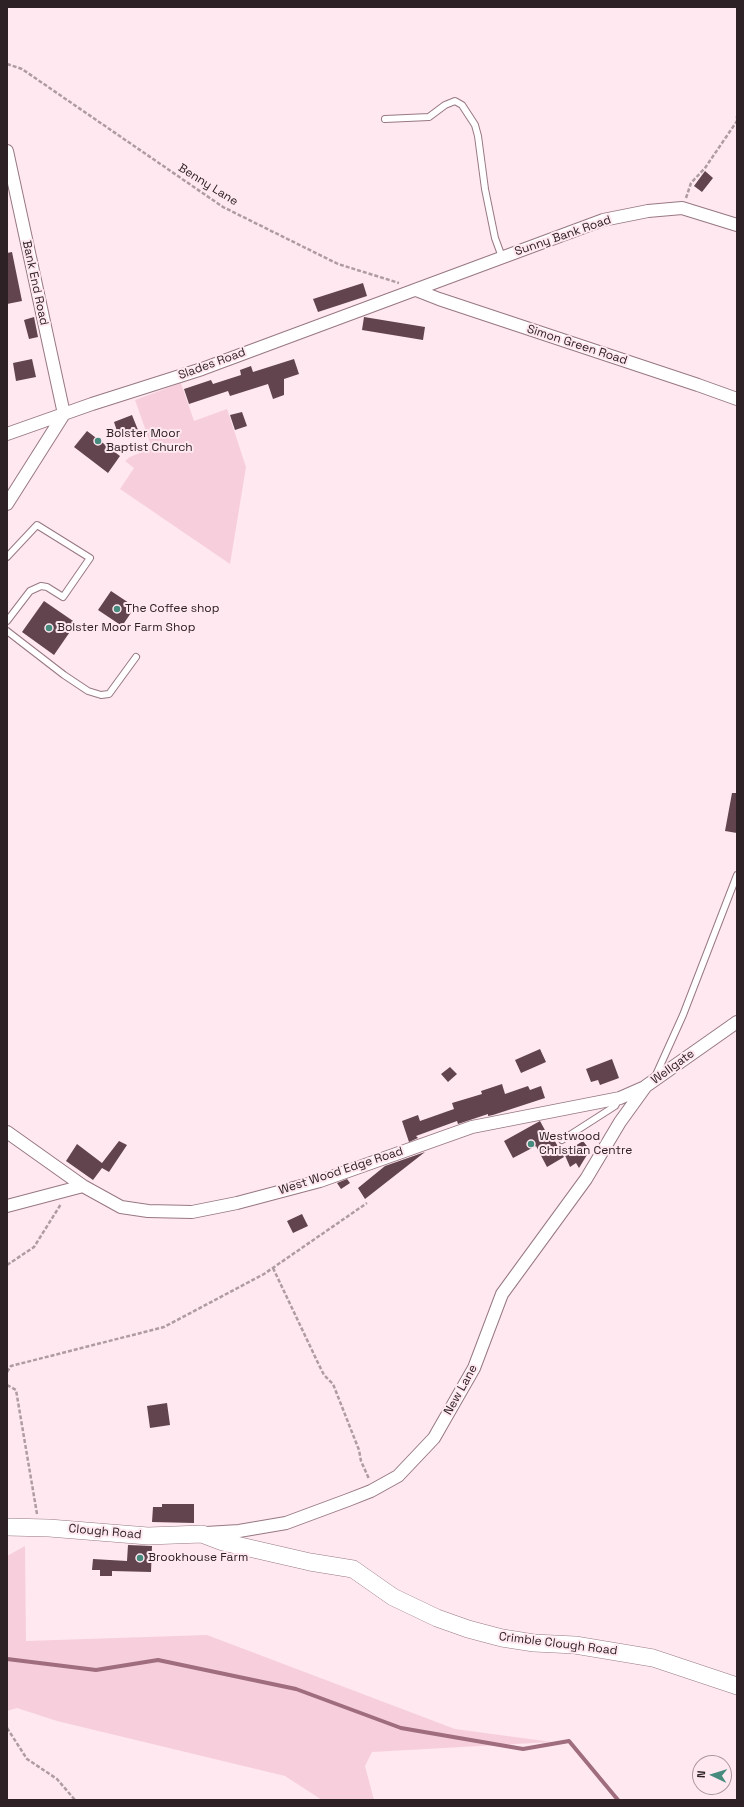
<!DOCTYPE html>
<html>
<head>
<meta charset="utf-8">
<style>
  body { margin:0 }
  #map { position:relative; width:744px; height:1807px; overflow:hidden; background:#ffe8ef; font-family:"Space Grotesk",sans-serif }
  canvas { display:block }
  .frame { position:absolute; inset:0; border:8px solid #2e2125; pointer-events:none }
  .north { position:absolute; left:692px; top:1755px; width:40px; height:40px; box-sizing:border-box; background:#ffe8ef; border:1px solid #ab989e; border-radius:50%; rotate:274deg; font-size:11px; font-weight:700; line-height:16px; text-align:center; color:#2e2125 }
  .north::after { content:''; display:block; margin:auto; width:14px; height:18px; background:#478b7f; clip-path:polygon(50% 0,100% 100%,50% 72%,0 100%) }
</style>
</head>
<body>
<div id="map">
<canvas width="744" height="1807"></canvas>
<div class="frame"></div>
<div class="north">N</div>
</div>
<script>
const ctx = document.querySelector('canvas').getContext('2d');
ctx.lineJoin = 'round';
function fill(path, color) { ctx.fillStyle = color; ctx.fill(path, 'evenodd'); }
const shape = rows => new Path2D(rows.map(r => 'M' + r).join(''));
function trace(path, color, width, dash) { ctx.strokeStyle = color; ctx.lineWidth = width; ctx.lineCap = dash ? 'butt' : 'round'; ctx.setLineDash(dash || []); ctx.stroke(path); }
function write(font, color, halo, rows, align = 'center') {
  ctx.font = font + ' "Space Grotesk",sans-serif'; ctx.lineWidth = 4; ctx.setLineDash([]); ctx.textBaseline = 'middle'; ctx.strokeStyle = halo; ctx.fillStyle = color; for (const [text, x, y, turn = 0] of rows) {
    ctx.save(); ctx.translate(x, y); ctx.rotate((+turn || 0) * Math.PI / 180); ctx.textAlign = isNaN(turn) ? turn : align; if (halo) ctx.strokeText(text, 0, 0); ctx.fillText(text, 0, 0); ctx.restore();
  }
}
fill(shape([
  [181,383,194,421,227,409,246,467,230,564,120,489,134,468,125,461,130,457,152,448,135,400],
  [25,1546,26,1641,207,1635,455,1729,552,1742,372,1752,365,1766,374,1800,322,1800,285,1776,57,1721,17,1708,7,1711,7,1556]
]), '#f7cfdc');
trace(shape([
  [7,1659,96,1670,158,1660,296,1689,401,1728,523,1749,569,1741,618,1800]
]), '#9f6d7e', 4);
fill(shape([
  [705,171,713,178,702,192,694,186],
  [12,252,22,301,7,304,7,253],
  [363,283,367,296,318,312,313,299],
  [34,317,38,337,29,339,24,320],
  [364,317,425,327,423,340,362,330],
  [32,359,36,377,16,381,13,363],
  [294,359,299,374,284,379,284,395,273,399,268,384,230,396,228,391,189,404,184,389,211,380,213,384,241,375,240,370,251,366,253,372],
  [242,412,247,426,235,430,230,415],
  [132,415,138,430,119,437,114,422],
  [87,431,120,456,108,473,74,447],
  [111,591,135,607,122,626,98,610],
  [44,601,76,623,54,655,22,632],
  [732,793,737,793,737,833,725,831],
  [540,1049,546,1062,521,1073,515,1060],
  [612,1059,619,1078,600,1085,598,1080,591,1082,586,1069],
  [450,1067,457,1074,448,1082,441,1074],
  [502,1084,505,1094,528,1086,530,1090,541,1086,545,1098,493,1115,488,1116,488,1114,458,1124,457,1121,416,1136,418,1138,409,1142,402,1121,418,1115,420,1121,454,1109,452,1103,482,1094,481,1091],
  [540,1121,546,1132,549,1131,564,1157,547,1167,536,1146,513,1158,504,1141],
  [119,1141,127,1145,109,1172,102,1168,93,1180,66,1161,77,1144,102,1163],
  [583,1141,590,1150,579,1168,576,1163,570,1167,564,1153],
  [425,1152,365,1199,358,1188,385,1166],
  [347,1179,350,1183,341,1189,337,1183],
  [302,1214,308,1226,293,1233,287,1221],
  [167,1403,170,1425,150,1428,147,1406],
  [162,1504,194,1504,194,1523,152,1522,153,1507,162,1507],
  [128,1545,152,1546,151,1572,112,1571,112,1576,100,1576,100,1570,92,1570,93,1559,127,1561]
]), '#61444e');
const lane = shape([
  [385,119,429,117,445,105,455,101,462,105,475,125,478,136,485,189,495,238,502,257],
  [7,557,37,525,90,558,63,597,47,587,41,586,30,591,7,621],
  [7,631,64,675,88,691,101,695,109,694,136,657],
  [655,1077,683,1015,737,875],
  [562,1140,615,1106,619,1099]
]);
const street = shape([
  [7,151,64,414],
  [416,290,439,299,698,385,737,399],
  [7,434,92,404,202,369,603,220,648,211,682,208,737,225],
  [7,504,64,414],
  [7,1132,83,1186,121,1207,148,1211,192,1212,237,1203,320,1181,472,1127,620,1098,645,1087],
  [7,1206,83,1186],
  [206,1533,239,1531,286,1523,348,1500,371,1491,398,1476,434,1438,474,1368,502,1294,586,1179,620,1122,646,1086,737,1022]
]);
const secondary = shape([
  [7,1527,49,1528,148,1536,202,1534,223,1542,310,1562,353,1569,393,1597,437,1618,468,1629,502,1638,534,1643,575,1645,653,1658,737,1686]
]);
trace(lane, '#987882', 8);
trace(street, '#987882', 14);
trace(secondary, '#987882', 18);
trace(shape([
  [7,64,22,69,223,207,338,264,399,283],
  [686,198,691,183,705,168,737,121,737,116],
  [7,1265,34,1247,61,1204],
  [273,1268,319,1365,324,1375,333,1384,359,1450,361,1461,369,1479],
  [7,1372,11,1366,164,1327,264,1274,367,1203],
  [7,1385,16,1390,37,1514],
  [7,1728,27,1759,57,1779,75,1800]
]), '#af9ca2', 2.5, [4, 2]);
trace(lane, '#fff', 6);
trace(street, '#fff', 12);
trace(secondary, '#fff', 17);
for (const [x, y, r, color] of [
  [98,441,4,"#478b7f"],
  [117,609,4,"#478b7f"],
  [49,628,4,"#478b7f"],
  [531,1144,4,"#478b7f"],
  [140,1558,4,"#478b7f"]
]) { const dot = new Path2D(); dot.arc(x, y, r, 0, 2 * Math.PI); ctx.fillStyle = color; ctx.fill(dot); trace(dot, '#ffe8ef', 1.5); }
write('12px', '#2e2125', '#ffe8ef', [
  ["Benny Lane",208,185,32],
  ["Sunny Bank Road",563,236,-19],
  ["Bank End Road",35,283,78],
  ["Simon Green Road",577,345,18],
  ["Slades Road",212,364,-20],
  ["Wellgate",673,1067,-36],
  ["West Wood Edge Road",341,1171,-18],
  ["New Lane",461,1390,-61],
  ["Clough Road",105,1532,5],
  ["Crimble Clough Road",558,1644,7]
]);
write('12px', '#2e2125', '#ffe8ef', [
  ["Bolster Moor",106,434],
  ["Baptist Church",106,448],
  ["The Coffee shop",125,609],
  ["Bolster Moor Farm Shop",57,628],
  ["Westwood",539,1137],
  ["Christian Centre",539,1151],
  ["Brookhouse Farm",148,1558]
], 'left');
</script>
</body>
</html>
